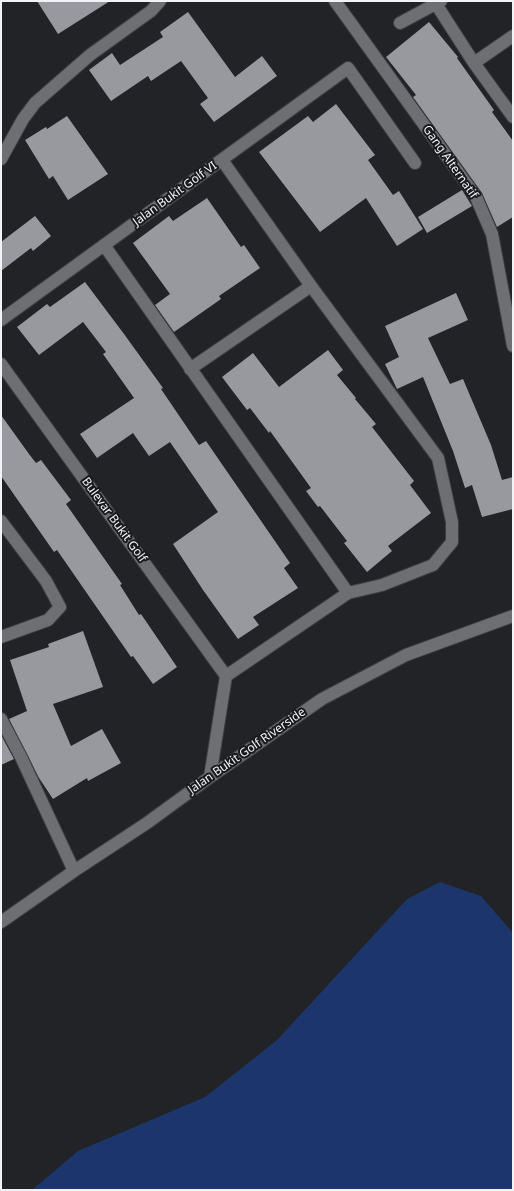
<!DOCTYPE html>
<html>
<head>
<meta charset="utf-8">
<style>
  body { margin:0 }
  #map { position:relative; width:514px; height:1191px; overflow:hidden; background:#212326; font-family:"Noto Sans",sans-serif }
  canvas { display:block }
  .frame { position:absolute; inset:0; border:2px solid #f2f3f5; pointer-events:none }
</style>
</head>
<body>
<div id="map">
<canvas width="514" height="1191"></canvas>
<div class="frame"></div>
</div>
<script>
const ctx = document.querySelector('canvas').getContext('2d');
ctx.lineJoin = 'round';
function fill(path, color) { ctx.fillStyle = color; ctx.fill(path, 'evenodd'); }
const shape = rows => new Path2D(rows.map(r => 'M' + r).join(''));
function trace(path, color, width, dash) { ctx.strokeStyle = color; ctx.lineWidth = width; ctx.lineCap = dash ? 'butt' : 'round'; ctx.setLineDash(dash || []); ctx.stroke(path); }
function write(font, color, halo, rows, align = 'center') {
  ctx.font = font + ' "Noto Sans",sans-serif'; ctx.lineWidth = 4; ctx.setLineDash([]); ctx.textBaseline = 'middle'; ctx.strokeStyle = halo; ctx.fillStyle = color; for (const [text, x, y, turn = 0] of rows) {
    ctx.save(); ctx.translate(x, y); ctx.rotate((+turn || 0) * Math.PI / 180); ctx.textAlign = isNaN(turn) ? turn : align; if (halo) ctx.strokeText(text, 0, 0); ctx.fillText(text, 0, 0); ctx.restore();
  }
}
fill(shape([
  [440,882,481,896,513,933,513,1190,32,1190,78,1151,205,1097,277,1040,407,899]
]), '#1c366b');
fill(shape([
  [37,1,110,1,58,34],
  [188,12,235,77,262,56,277,76,214,122,200,104,208,98,181,61,151,81,148,76,111,101,89,70,112,53,120,65,163,37,160,32],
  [429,22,458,57,457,58,494,110,492,112,513,141,513,217,497,227,482,193,413,97,416,95,386,57],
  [336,104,375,155,368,160,393,195,399,191,423,229,397,246,366,198,320,232,259,152,308,116,313,122],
  [67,116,108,174,68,200,53,176,49,179,25,140,46,127,47,129],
  [462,190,472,206,427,233,418,217],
  [207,198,241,247,244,245,260,268,219,296,221,299,174,332,155,305,170,294,133,243,169,216,173,221],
  [35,216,51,236,33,251,31,248,1,271,1,242],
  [85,282,124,334,163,388,161,389,199,445,206,441,290,563,284,568,298,588,253,617,259,625,238,639,203,590,173,544,218,512,170,442,149,456,133,433,97,458,80,434,134,398,103,354,106,352,83,322,39,355,17,327,47,304,50,307],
  [456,293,468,320,428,338,450,384,463,379,491,445,502,480,513,477,513,509,482,517,472,485,465,488,453,451,423,377,397,389,385,364,399,357,385,326],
  [328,350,343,370,337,375,356,398,355,399,376,424,372,427,414,481,410,485,431,513,388,546,392,551,367,572,344,543,347,541,320,506,318,507,306,491,311,488,270,431,269,433,250,408,247,410,222,377,253,353,279,387],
  [1,415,29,454,36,463,41,460,71,500,66,504,122,584,120,585,139,615,141,614,177,667,153,684,133,656,131,657,57,550,54,552,1,476],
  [83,631,103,687,53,704,71,746,102,729,121,763,88,781,87,778,53,799,39,778,9,719,27,711,10,660,49,647,48,644],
  [1,735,14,759,1,765]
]), '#97999e');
const minor = shape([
  [335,1,476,197,492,234,513,346],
  [436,4,474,63,513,117],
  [400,23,441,1],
  [474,63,513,36],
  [1,159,23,119,35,103,90,55,151,11,160,1],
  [104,245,348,593],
  [1,320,348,68,415,163],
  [1,364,226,676],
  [190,369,311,286],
  [1,521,46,581,60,607,48,620,1,637],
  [1,719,21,757,74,871],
  [210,777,226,676,348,593,382,585,433,565,452,542,452,522,438,458,311,286,222,160],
  [1,922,74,871,147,823,210,777,322,699,406,655,513,616]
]);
trace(minor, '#3e3f42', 14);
trace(minor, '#6d6f73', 12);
write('12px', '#f2f3f5', '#181a1d', [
  ["Gang Alternatif",450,162,55],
  ["Jalan Bukit Golf VI",175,194,-36],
  ["Bulevar Bukit Golf",114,520,54],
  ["Jalan Bukit Golf Riverside",247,751,-35]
]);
</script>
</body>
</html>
